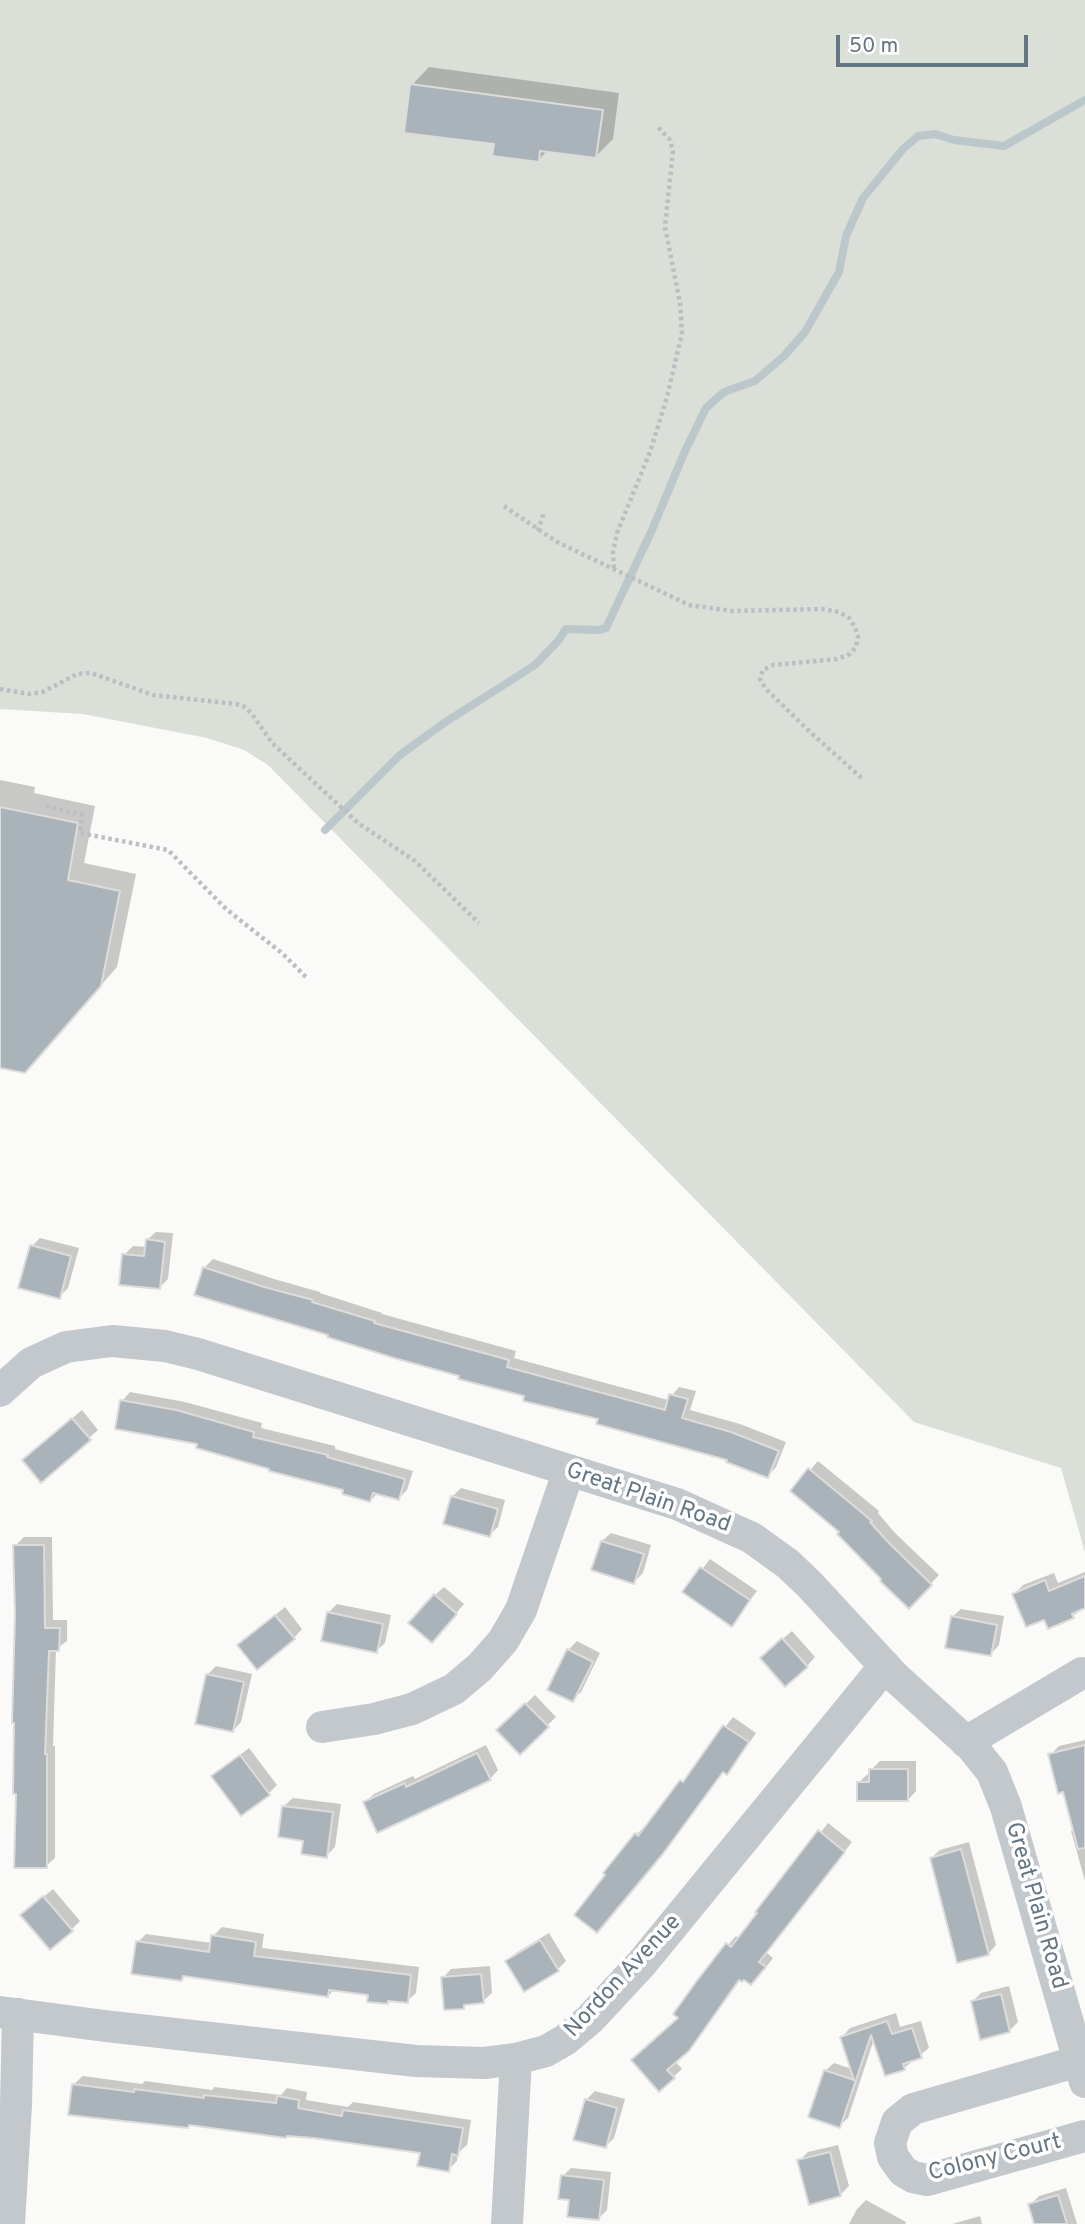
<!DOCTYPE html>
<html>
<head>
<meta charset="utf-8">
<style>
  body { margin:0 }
  #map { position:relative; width:1085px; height:2224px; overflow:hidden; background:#fafaf8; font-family:Overpass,sans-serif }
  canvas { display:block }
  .scale { position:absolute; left:836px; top:35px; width:192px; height:32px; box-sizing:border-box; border:4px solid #657683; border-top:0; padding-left:9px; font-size:21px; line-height:24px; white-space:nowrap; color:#657683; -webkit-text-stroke:5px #fff; paint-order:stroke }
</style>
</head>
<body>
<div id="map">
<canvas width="1085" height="2224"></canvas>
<div class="scale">50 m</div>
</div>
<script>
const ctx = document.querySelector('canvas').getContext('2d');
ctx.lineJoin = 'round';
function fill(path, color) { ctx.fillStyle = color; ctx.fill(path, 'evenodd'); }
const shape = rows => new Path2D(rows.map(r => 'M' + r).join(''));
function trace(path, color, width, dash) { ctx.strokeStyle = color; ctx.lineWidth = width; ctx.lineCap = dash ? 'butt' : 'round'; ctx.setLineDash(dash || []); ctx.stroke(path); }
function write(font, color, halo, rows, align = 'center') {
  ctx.font = font + ' Overpass,sans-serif'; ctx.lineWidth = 7; ctx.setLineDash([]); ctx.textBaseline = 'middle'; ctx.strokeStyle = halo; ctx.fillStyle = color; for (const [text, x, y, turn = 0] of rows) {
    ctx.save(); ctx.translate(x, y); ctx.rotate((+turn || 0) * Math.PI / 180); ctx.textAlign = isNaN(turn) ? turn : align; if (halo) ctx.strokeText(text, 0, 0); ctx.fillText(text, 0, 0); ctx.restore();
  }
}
fill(shape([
  [0,0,1085,0,1085,1552,1061,1468,914,1422,268,765,244,750,207,738,83,714,0,709]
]), '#dadfd7');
fill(shape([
  [429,67,619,93,613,139,596,156,548,150,538,160,412,85],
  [0,780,35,787,34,793,95,806,84,863,136,874,117,967,42,1053,0,1066],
  [156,1232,173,1233,168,1279,160,1287,124,1255,133,1246,147,1247,147,1240],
  [40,1238,79,1248,68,1288,59,1297,32,1246],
  [213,1259,274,1279,320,1292,320,1293,382,1313,382,1314,516,1351,514,1358,668,1400,679,1387,696,1391,690,1410,740,1424,786,1442,776,1467,768,1476,729,1458,461,1375,204,1268],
  [130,1392,185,1402,262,1423,261,1428,335,1446,335,1449,413,1471,407,1490,399,1498,378,1493,370,1501,346,1488,200,1443,122,1401],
  [82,1410,98,1430,41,1480,32,1452],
  [818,1461,879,1511,878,1513,895,1533,939,1575,909,1607,841,1531,792,1491],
  [461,1488,505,1500,498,1527,489,1535,453,1496],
  [611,1533,651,1545,643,1573,634,1582,602,1541],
  [24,1537,52,1537,53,1620,67,1620,67,1641,56,1649,53,1746,55,1746,55,1858,46,1866,17,1792,14,1652,15,1546],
  [710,1559,757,1591,732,1624,685,1592],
  [1085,1572,1085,1607,1073,1616,1045,1618,1014,1594,1023,1585,1054,1573,1058,1583],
  [444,1587,464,1604,440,1632,435,1595],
  [337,1604,391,1615,385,1643,376,1651,329,1612],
  [285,1607,302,1629,294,1638,248,1637],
  [961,1609,1004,1616,999,1645,991,1654,952,1617],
  [792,1631,815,1657,807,1666,771,1649],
  [577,1641,600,1653,581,1692,572,1700,568,1650],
  [216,1666,252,1674,241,1722,233,1731,207,1675],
  [535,1695,556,1717,520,1752,499,1730],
  [733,1717,756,1733,735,1764,727,1773,724,1771,670,1844,606,1922,608,1875,605,1873,637,1834,645,1826,647,1827],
  [1085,1740,1085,1881,1071,1831,1074,1828,1065,1790,1050,1755,1059,1746],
  [486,1745,498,1770,490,1779,365,1802,374,1794,413,1776,415,1779],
  [249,1748,277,1785,268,1794,213,1776],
  [880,1761,916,1761,916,1791,908,1800,859,1782,868,1774,871,1774,871,1770],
  [293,1798,341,1804,335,1847,326,1856,284,1806],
  [828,1823,852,1842,766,1952,773,1958,760,1975,751,1983,744,1978,741,1979,697,2040,675,2061,682,2069,659,2090,681,2017,728,1945,736,1936,740,1939],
  [969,1842,996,1945,988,1954,931,1858,940,1850],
  [53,1889,80,1921,72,1929,31,1907],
  [222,1927,264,1934,262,1948,419,1967,416,1993,407,2001,390,1999,387,2003,370,1993,335,1989,328,1996,186,1975,181,1980,138,1942,146,1934,212,1943,213,1936],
  [549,1933,566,1961,558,1969,508,1961,516,1953],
  [490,1966,492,1993,483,2001,467,2003,463,2007,443,1978,451,1969],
  [1009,1986,1018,2022,1009,2031,972,2002,981,1993],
  [896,2013,900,2027,921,2021,929,2048,904,2068,874,2039,848,2118,839,2126,825,2071,834,2063,852,2069,842,2037,850,2028],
  [83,2076,142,2084,145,2081,212,2090,214,2087,281,2095,287,2088,307,2092,306,2100,348,2107,353,2102,471,2120,467,2145,458,2153,457,2161,448,2170,422,2152,190,2124,188,2127,74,2084],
  [595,2091,625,2099,614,2138,606,2146,586,2100],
  [838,2145,849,2186,840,2195,799,2161,808,2152],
  [571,2168,611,2172,607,2210,599,2218,563,2176],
  [1066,2188,1077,2224,1036,2224,1030,2205,1039,2196],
  [866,2200,906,2222,905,2224,849,2224,857,2209],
  [980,2216,982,2224,952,2224]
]), '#0003');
trace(shape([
  [325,830,400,755,444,723,535,665,558,641,566,629,598,630,606,628,652,530,685,451,706,408,724,392,755,381,784,356,805,332,839,272,846,236,863,198,903,149,918,136,935,134,954,140,1004,146,1085,100]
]), '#bbc7cb', 8);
const building = shape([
  [410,84,603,110,596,158,540,151,539,162,492,156,494,144,404,133,410,84],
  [0,807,78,823,68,880,120,891,101,986,25,1073,0,1068,0,807],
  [146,1239,165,1242,160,1289,119,1285,122,1254,144,1256,146,1239],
  [30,1245,71,1256,60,1299,18,1288,30,1245],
  [203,1267,264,1287,313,1300,312,1302,375,1321,374,1323,509,1360,507,1367,665,1410,669,1394,688,1399,682,1418,731,1432,779,1451,768,1478,726,1462,727,1460,596,1424,598,1419,523,1401,524,1396,458,1379,459,1376,394,1358,327,1337,328,1335,194,1295,203,1267],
  [120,1400,176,1410,254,1432,253,1437,328,1455,327,1457,405,1479,399,1500,373,1493,370,1502,342,1494,343,1490,269,1471,269,1469,196,1448,197,1444,115,1429,120,1400],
  [72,1418,91,1440,41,1483,22,1460,72,1418],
  [808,1468,872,1521,870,1522,887,1541,932,1585,909,1609,880,1581,881,1579,837,1534,839,1532,790,1491,808,1468],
  [451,1496,498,1509,490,1537,443,1524,451,1496],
  [601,1541,644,1554,634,1584,591,1570,601,1541],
  [13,1545,44,1545,45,1628,60,1628,59,1651,49,1651,45,1754,47,1754,47,1868,14,1868,16,1794,13,1794,14,1723,12,1723,15,1614,13,1545],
  [700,1567,750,1600,732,1627,682,1592,700,1567],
  [1085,1576,1085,1608,1072,1614,1074,1618,1048,1629,1044,1620,1026,1627,1012,1594,1045,1580,1049,1591,1085,1576],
  [434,1594,457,1614,432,1643,408,1623,434,1594],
  [327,1612,383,1624,377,1653,321,1641,327,1612],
  [275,1615,295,1639,257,1670,237,1645,275,1615],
  [951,1616,997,1625,991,1656,945,1648,951,1616],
  [782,1638,808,1667,785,1687,760,1658,782,1638],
  [567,1649,593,1662,573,1702,547,1690,567,1649],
  [206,1674,244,1682,233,1732,195,1724,206,1674],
  [525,1703,549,1727,520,1755,496,1730,525,1703],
  [723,1725,749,1742,727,1775,723,1772,662,1855,597,1933,574,1915,605,1875,603,1873,635,1833,638,1836,680,1780,683,1782,723,1725],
  [1085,1745,1085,1848,1078,1849,1063,1792,1058,1794,1048,1754,1085,1745],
  [477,1753,491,1780,377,1833,363,1802,405,1783,406,1787,477,1753],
  [240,1755,270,1795,241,1816,211,1776,240,1755],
  [869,1769,908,1769,908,1801,857,1801,857,1782,869,1782,869,1769],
  [282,1806,333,1812,327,1858,301,1854,303,1841,278,1837,282,1806],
  [818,1830,845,1852,759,1962,766,1967,751,1985,744,1980,742,1982,739,1980,689,2051,667,2070,675,2078,659,2092,631,2060,678,2018,673,2014,696,1982,726,1943,731,1947,757,1913,755,1912,818,1830],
  [961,1849,989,1955,957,1963,930,1858,961,1849],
  [43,1896,73,1931,50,1950,20,1915,43,1896],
  [211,1935,256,1942,254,1956,411,1975,408,2003,388,2001,388,2004,367,2002,368,1995,329,1990,328,1997,183,1976,182,1981,131,1974,136,1941,209,1952,211,1935],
  [540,1940,559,1971,524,1992,505,1961,540,1940],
  [481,1974,484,2003,464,2005,464,2009,444,2010,441,1977,481,1974],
  [1001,1994,1010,2032,980,2040,971,2001,1001,1994],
  [887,2021,892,2034,912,2028,922,2058,903,2064,905,2070,885,2076,871,2035,840,2128,808,2117,824,2070,854,2080,840,2037,887,2021],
  [72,2084,134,2092,134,2089,204,2098,204,2095,276,2103,277,2096,299,2100,298,2108,342,2116,343,2110,463,2128,458,2156,452,2154,449,2172,417,2166,420,2153,314,2138,287,2136,286,2138,189,2125,188,2128,68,2115,72,2084],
  [585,2099,617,2108,606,2148,573,2140,585,2099],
  [830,2152,841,2196,809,2205,797,2160,830,2152],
  [561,2175,604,2180,599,2220,567,2217,569,2200,558,2199,561,2175],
  [1058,2195,1067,2224,1034,2224,1028,2204,1058,2195]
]);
fill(building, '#aab3b9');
trace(building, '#dcdcda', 2);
trace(shape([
  [504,506,557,542,689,605,732,611,822,609,839,612,849,618,855,627,858,636,856,647,850,654,837,659,773,665,763,670,760,679,766,689,810,732,864,780],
  [538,531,544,512],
  [614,568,613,552,617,533,650,452,667,397,682,333,680,303,665,227,673,151,670,140,658,127],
  [0,689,29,694,43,692,77,674,91,673,153,695,236,704,245,707,252,714,272,743,358,823,415,861,479,923],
  [46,806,82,815,80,833,168,850,226,909,283,954,307,978]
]), '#bbbfc2', 4.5, [3.5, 3.5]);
trace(shape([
  [0,1391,31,1363,66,1347,112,1341,165,1346,198,1354,677,1504,752,1538,788,1564,810,1585,894,1676,972,1747,992,1772,1006,1807,1085,2082],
  [322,1727,374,1719,412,1709,454,1689,480,1667,503,1641,521,1610,569,1470],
  [966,1742,1082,1673],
  [0,2012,105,2026,416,2061,484,2063,516,2059,546,2051,565,2040,590,2019,642,1963,885,1666],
  [1079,2061,913,2109,897,2122,890,2143,893,2157,903,2171,913,2177,927,2180,1085,2136],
  [9,2224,16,2105,18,2014],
  [507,2224,516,2059]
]), '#c3c8cc', 32);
write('23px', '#657683', '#fff', [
  ["Great Plain Road",648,1499,19],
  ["Great Plain Road",1035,1906,74],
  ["Nordon Avenue",624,1977,-47],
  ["Colony Court",995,2159,-14]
]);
</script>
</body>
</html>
